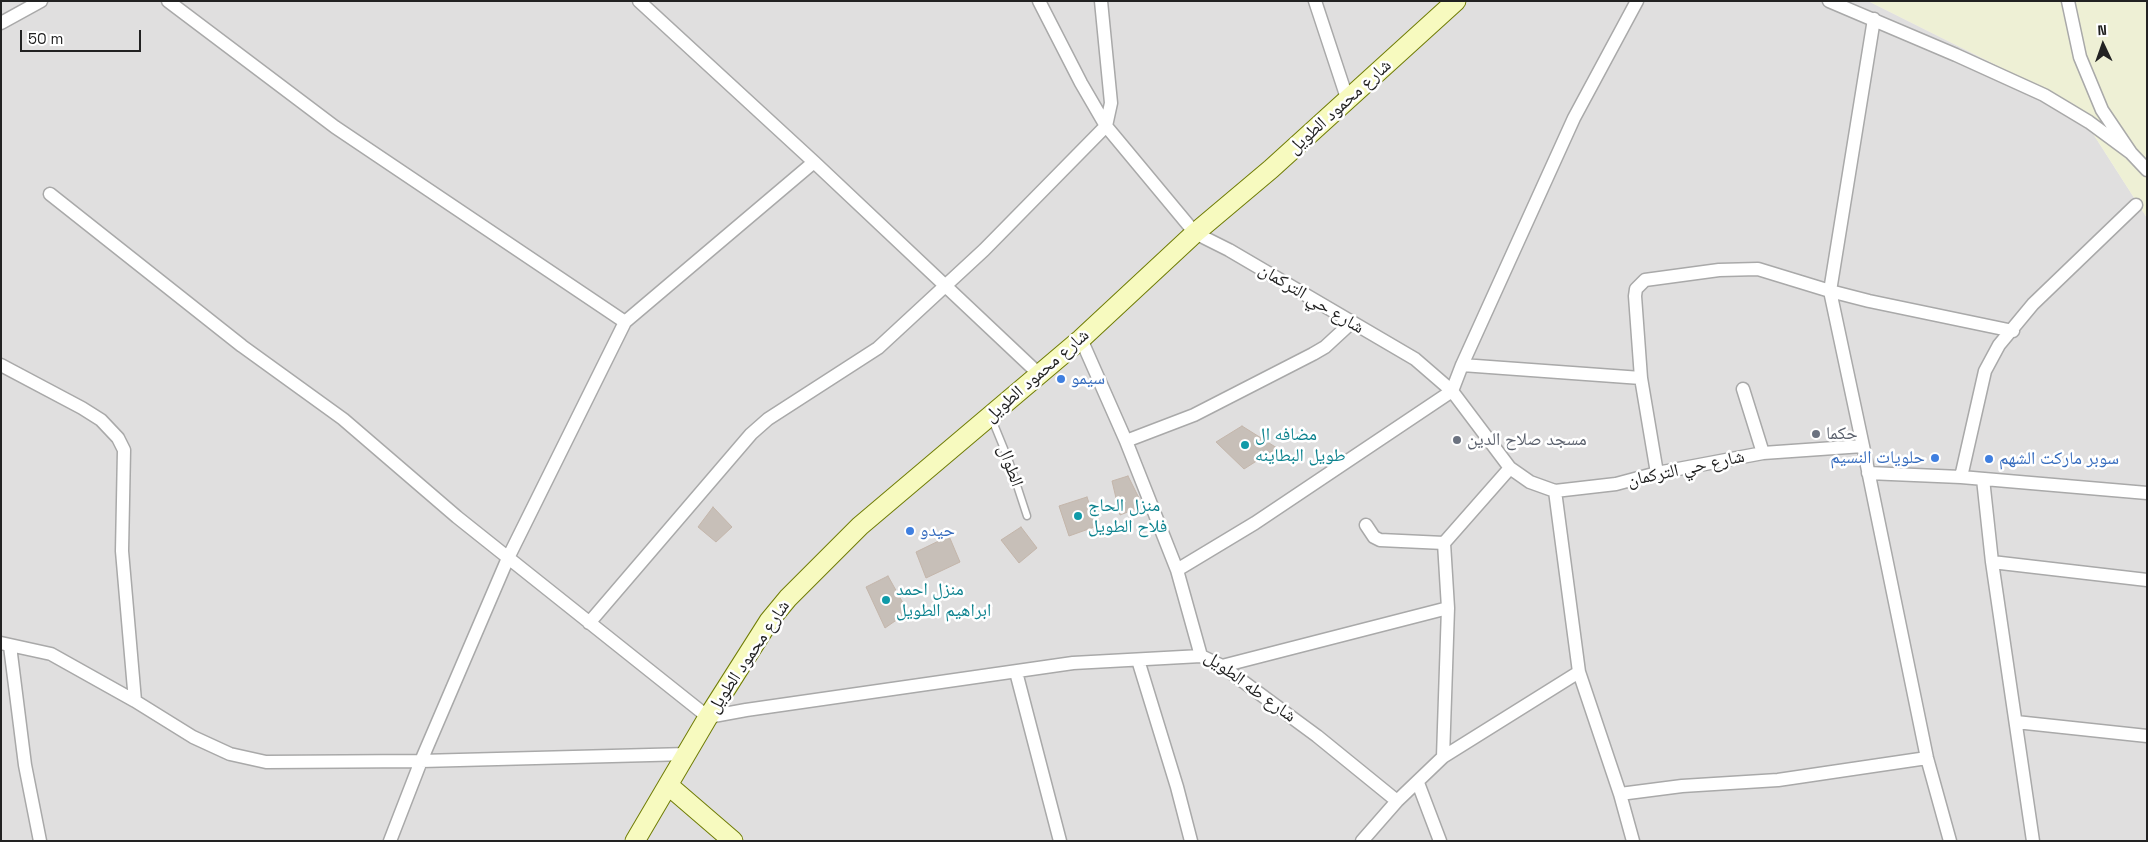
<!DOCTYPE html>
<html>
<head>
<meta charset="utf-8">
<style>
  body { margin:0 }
  #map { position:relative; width:2148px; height:842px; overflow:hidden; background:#f2efe9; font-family:"Space Grotesk",sans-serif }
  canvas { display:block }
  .frame { position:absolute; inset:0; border:2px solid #222; pointer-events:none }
  .north { position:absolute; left:2078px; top:20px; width:50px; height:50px; -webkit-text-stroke:4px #fff; paint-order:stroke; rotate:357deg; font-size:14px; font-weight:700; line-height:20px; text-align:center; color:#222 }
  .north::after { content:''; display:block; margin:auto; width:18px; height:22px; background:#222; clip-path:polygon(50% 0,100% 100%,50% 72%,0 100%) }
  .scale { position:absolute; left:20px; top:30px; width:121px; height:22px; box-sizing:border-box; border:2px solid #222; border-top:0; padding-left:6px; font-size:15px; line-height:18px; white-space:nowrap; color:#222; -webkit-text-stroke:4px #fff; paint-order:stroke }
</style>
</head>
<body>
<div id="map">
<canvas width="2148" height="842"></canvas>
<div class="frame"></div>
<div class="north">N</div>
<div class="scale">50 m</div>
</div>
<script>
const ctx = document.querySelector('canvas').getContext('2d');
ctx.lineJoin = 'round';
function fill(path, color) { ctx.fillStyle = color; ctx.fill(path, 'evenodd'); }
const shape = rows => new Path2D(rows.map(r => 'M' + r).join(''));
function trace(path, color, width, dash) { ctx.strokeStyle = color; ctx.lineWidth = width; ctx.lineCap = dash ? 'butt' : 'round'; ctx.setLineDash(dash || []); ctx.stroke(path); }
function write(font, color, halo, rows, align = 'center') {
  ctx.font = font + ' "Space Grotesk","Noto Naskh Arabic",sans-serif'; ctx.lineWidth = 5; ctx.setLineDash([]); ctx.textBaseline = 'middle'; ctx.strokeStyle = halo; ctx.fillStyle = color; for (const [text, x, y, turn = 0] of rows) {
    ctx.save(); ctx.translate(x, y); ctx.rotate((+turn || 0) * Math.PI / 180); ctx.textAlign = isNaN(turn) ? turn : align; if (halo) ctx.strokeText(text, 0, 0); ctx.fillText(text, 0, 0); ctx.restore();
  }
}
fill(shape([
  [1,1,1868,1,2074,104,2147,218,2147,841,1,841]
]), '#e0dfdf');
fill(shape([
  [1868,1,2147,1,2147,218,2074,104]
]), '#eef0d5');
const building = shape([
  [1242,426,1277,448,1244,469,1216,442,1242,426],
  [1128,476,1143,506,1120,515,1112,481,1128,476],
  [1087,497,1097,526,1069,536,1059,506,1087,497],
  [713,507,732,527,716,542,698,527,713,507],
  [1021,527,1037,548,1019,563,1001,540,1021,527],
  [949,536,960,562,926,578,916,552,949,536],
  [888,576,908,612,885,628,866,587,888,576]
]);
fill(building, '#c7bfb8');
trace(building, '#c4b6ab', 1);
const lane = shape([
  [991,417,1009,461,1027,516]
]);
const street = shape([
  [168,1,335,127,625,322],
  [639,1,814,162,1040,375],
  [1039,1,1081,83,1106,126,1195,233,1229,250,1415,359,1452,391,1510,468,1530,482,1555,491,1616,484,1657,473,1763,453,1863,446,1927,758,1950,841],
  [1315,1,1348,101],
  [1829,1,1956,55,2044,95,2089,122,2131,153],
  [2068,1,2080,57,2102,110,2131,153,2147,170],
  [1,23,41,1],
  [50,194,242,346,343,419,457,517,708,717,746,710,1073,663,1201,656],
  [1081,339,1126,441,1177,570,1201,656,1222,666,1317,736,1397,801],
  [1,365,82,408,101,420,118,438,124,450,122,551,135,701],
  [1462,365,1641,378],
  [1743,389,1763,453],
  [1126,441,1194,415,1313,354,1325,347,1351,323],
  [1863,446,1830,291,1874,19],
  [1657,473,1641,378,1635,296,1636,289,1645,280,1719,270,1758,269,1830,291,1869,301,2013,331],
  [1868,473,1961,477,2147,493],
  [1961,477,1985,371,1999,345,2033,304,2136,205],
  [1983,479,1992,562,2033,841],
  [1555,491,1579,672,1620,794,1633,841],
  [1366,525,1374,537,1380,540,1444,543],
  [1992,562,2147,580],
  [1177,570,1255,523,1452,391,1462,365,1574,118,1637,1],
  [589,623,751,434,768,419,878,348,984,250,1106,126,1111,103,1101,1],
  [1,643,51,654,135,701,193,737,230,754,266,762,421,761,688,754],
  [10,646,25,765,40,841],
  [1138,660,1177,787,1191,841],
  [1222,666,1448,608],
  [1016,672,1060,841],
  [2016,722,2147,736],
  [1443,757,1448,608,1444,543,1510,468],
  [1418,783,1440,841],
  [1620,794,1682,786,1778,780,1927,758],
  [390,841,421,761,508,558,625,322,814,162],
  [1362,841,1397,801,1443,757,1579,672]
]);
const secondary = shape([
  [668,785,733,841],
  [635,841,708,717,769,621,788,598,860,526,1081,339,1195,233,1271,169,1456,1]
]);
trace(lane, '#a9a9a9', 9);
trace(street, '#a9a9a9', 15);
trace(secondary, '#707d05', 21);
trace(lane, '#fff', 6);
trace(street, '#fff', 12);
trace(secondary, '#f7fabf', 19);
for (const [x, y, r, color] of [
  [1061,379,5,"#3f7fe0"],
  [1816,434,5,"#6b7280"],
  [1457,440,5,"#6b7280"],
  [1245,445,5,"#0f9aa8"],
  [1935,458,5,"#3f7fe0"],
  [1989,459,5,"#3f7fe0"],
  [1078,516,5,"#0f9aa8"],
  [910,531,5,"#3f7fe0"],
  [886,600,5,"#0f9aa8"]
]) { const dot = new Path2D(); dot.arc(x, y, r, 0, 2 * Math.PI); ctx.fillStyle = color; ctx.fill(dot); trace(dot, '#fff', 2); }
write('18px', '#222', '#fff', [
  ["شارع محمود الطويل",1340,107,-42],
  ["شارع حي التركمان",1311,299,31],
  ["شارع محمود الطويل",1037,376,-41],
  ["الطوال",1010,466,70],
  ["شارع حي التركمان",1686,469,-12],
  ["شارع محمود الطويل",749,657,-56],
  ["شارع طه الطويل",1250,687,36]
]);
write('18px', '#366cbe', '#fff', [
  ["سيمو",1071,379],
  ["حلويات النسيم",1925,458,"right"],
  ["سوبر ماركت الشهم",1999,459],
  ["حيدو",920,531]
], 'left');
write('18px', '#5b616d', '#fff', [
  ["حكما",1826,434],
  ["مسجد صلاح الدين",1467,440]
], 'left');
write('18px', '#0d838f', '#fff', [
  ["مضافه ال",1255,435],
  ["طويل البطاينه",1255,456],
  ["منزل الحاج",1088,506],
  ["فلاح الطويل",1088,527],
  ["منزل احمد",896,590],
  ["ابراهيم الطويل",896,611]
], 'left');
</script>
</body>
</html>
